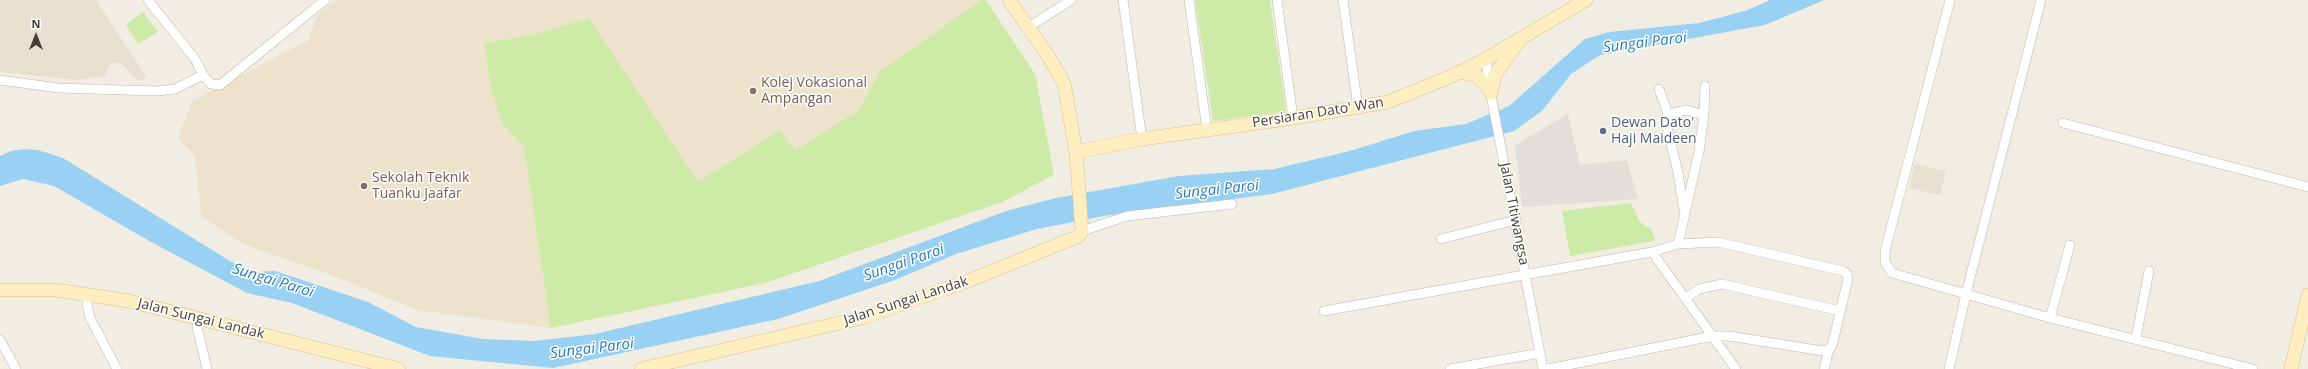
<!DOCTYPE html>
<html>
<head>
<meta charset="utf-8">
<style>
  body { margin:0 }
  #map { position:relative; width:2308px; height:369px; overflow:hidden; background:#f2ede2; font-family:"Open Sans",sans-serif }
  canvas { display:block }
  .north { position:absolute; left:16px; top:16px; width:40px; height:40px; -webkit-text-stroke:3px #fff; paint-order:stroke; rotate:0deg; font-size:11px; font-weight:700; line-height:16px; text-align:center; color:#443d32 }
  .north::after { content:''; display:block; margin:auto; width:14px; height:18px; background:#443d32; clip-path:polygon(50% 0,100% 100%,50% 72%,0 100%) }
</style>
</head>
<body>
<div id="map">
<canvas width="2308" height="369"></canvas>
<div class="north">N</div>
</div>
<script>
const ctx = document.querySelector('canvas').getContext('2d');
ctx.lineJoin = 'round';
function fill(path, color) { ctx.fillStyle = color; ctx.fill(path, 'evenodd'); }
const shape = rows => new Path2D(rows.map(r => 'M' + r).join(''));
function trace(path, color, width, dash) { ctx.strokeStyle = color; ctx.lineWidth = width; ctx.lineCap = dash ? 'butt' : 'round'; ctx.setLineDash(dash || []); ctx.stroke(path); }
function write(font, color, halo, rows, align = 'center') {
  ctx.font = font + ' "Open Sans",sans-serif'; ctx.lineWidth = 3; ctx.setLineDash([]); ctx.textBaseline = 'middle'; ctx.strokeStyle = halo; ctx.fillStyle = color; for (const [text, x, y, turn = 0] of rows) {
    ctx.save(); ctx.translate(x, y); ctx.rotate((+turn || 0) * Math.PI / 180); ctx.textAlign = isNaN(turn) ? turn : align; if (halo) ctx.strokeText(text, 0, 0); ctx.fillText(text, 0, 0); ctx.restore();
  }
}
fill(shape([
  [0,0,96,0,146,76,139,82,122,64,111,62,105,76,77,80,0,72],
  [1915,164,1946,171,1940,195,1909,188]
]), '#e7dfd0');
fill(shape([
  [338,0,982,0,880,71,859,110,795,152,780,130,698,183,589,18,533,35,484,43,503,125,524,147,551,328,417,310,339,278,241,243,201,216,195,156,178,138,192,101,309,40,318,14]
]), '#ede2cb');
fill(shape([
  [982,0,986,0,1035,74,1054,175,1002,202,765,283,551,328,524,147,503,125,492,92,484,43,533,35,589,18,698,182,780,130,795,151,859,110,880,71],
  [1195,0,1270,0,1286,111,1213,121],
  [143,12,158,32,138,44,126,25],
  [1631,203,1640,222,1651,229,1655,241,1570,256,1562,211]
]), '#cdeaa7');
fill(shape([
  [1568,114,1580,165,1627,160,1638,199,1522,207,1515,145]
]), '#e2dfdb');
fill(shape([
  [1770,0,1824,0,1765,25,1600,55,1571,74,1542,111,1514,131,1272,194,1104,216,1037,229,956,254,895,280,778,319,553,368,430,356,292,303,247,293,151,242,54,186,23,179,0,186,0,156,11,151,25,149,38,150,63,158,230,261,252,272,275,271,368,302,416,327,483,339,535,341,595,334,819,281,1006,211,1056,198,1179,176,1274,169,1350,151,1414,131,1466,124,1509,106,1585,39,1609,32,1699,23,1748,10]
]), '#99d1f4');
const street = shape([
  [148,0,195,59,203,75,211,84,220,85,325,0],
  [1123,0,1142,139],
  [1189,0,1207,130],
  [1277,0,1293,118],
  [1343,0,1358,108],
  [1950,0,1885,251,1885,262,1892,273,2050,318,2253,369],
  [1029,27,1071,0],
  [1486,59,1490,90,1543,369],
  [0,80,58,88,157,91,175,89,203,75],
  [1659,89,1668,114],
  [1704,115,1705,86],
  [2063,123,2308,187],
  [1082,231,1127,216,1232,204],
  [1441,239,1516,220],
  [1678,244,1699,152,1704,115,1687,110,1668,114,1665,119,1678,173,1684,210],
  [1652,252,1736,369],
  [88,294,87,304,90,318,117,369],
  [1686,298,1699,289,1722,284,1840,311],
  [1324,311,1652,252,1678,244,1718,242,1843,271,1847,274,1848,279,1832,346,1829,349,1823,351,1729,336,1713,336,1548,369],
  [200,318,197,327,207,369],
  [2050,318,2070,245],
  [2136,338,2149,271],
  [0,340,16,369],
  [1450,369,1540,353],
  [1824,369,1829,349],
  [1949,369,1966,294,2041,0]
]);
const secondary = shape([
  [1460,72,1477,76,1490,90],
  [1491,93,1495,75,1518,42],
  [1076,152,1142,139,1293,118,1388,102,1452,76,1486,59,1586,0],
  [0,290,56,290,129,301,399,369],
  [641,369,861,318,963,283,1079,236,1082,231,1076,152,1064,84,1049,57,1009,0],
  [2291,369,2308,295]
]);
trace(street, '#c1b7a7', 10);
trace(secondary, '#d5c18e', 14);
trace(street, '#fff', 9);
trace(secondary, '#ffeebf', 13);
for (const [x, y, r, color] of [
  [753,91,4,"#8d6e63"],
  [1603,131,4,"#5c6f8a"],
  [364,186,4,"#8d6e63"]
]) { const dot = new Path2D(); dot.arc(x, y, r, 0, 2 * Math.PI); ctx.fillStyle = color; ctx.fill(dot); trace(dot, '#fff', 1.5); }
write('14px', '#785e54', '#fff', [
  ["Kolej Vokasional",761,83],
  ["Ampangan",761,99],
  ["Sekolah Teknik",372,178],
  ["Tuanku Jaafar",372,194]
], 'left');
write('14px', '#443d32', '#fff', [
  ["Persiaran Dato' Wan",1318,113,-9],
  ["Jalan Titiwangsa",1514,214,79],
  ["Jalan Sungai Landak",906,301,-18],
  ["Jalan Sungai Landak",201,319,14]
]);
write('14px', '#4e5e75', '#fff', [
  ["Dewan Dato'",1611,123],
  ["Haji Maideen",1611,139]
], 'left');
write('italic 15px', '#267cb5', '#fff', [
  ["Sungai Paroi",1645,43,-7],
  ["Sungai Paroi",1217,190,-6],
  ["Sungai Paroi",904,263,-19],
  ["Sungai Paroi",273,281,17],
  ["Sungai Paroi",592,349,-7]
]);
</script>
</body>
</html>
